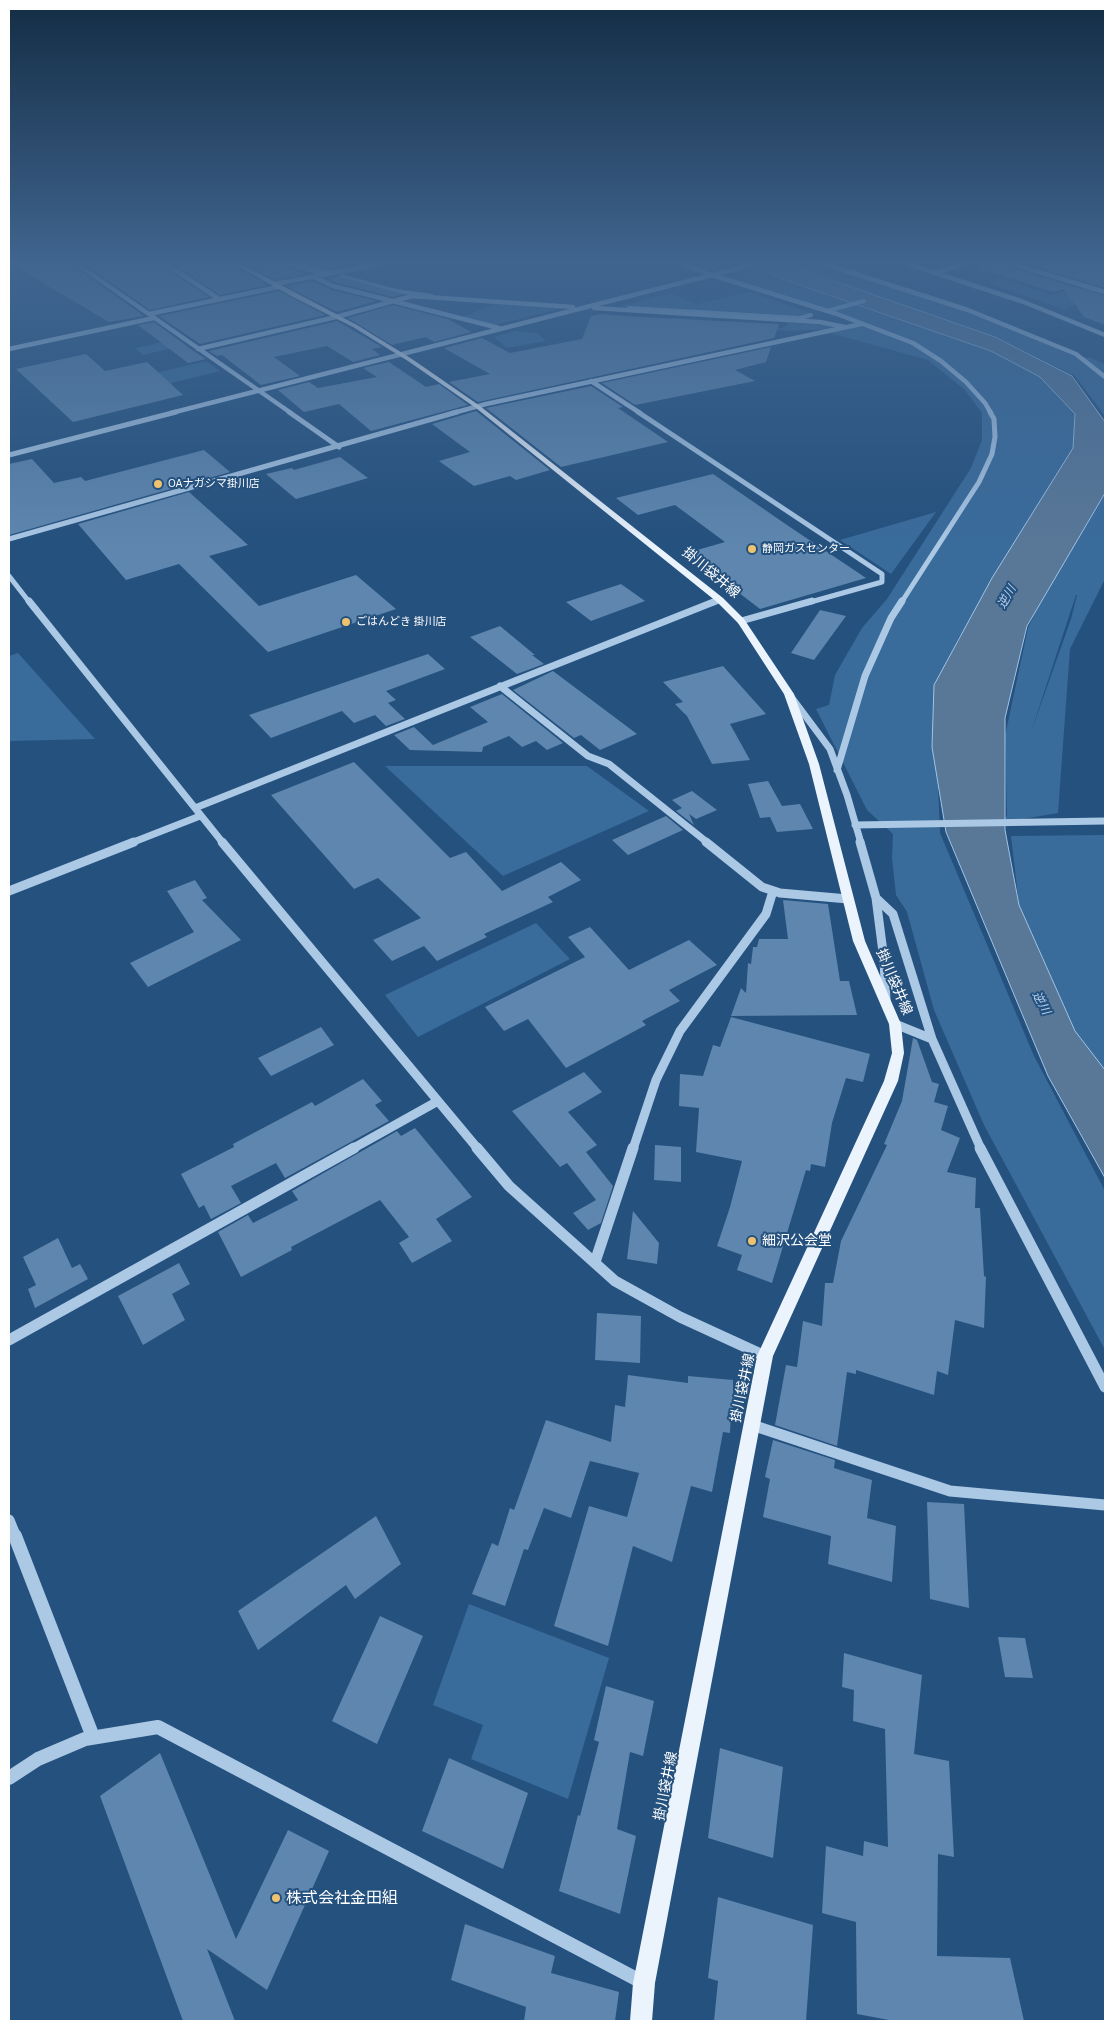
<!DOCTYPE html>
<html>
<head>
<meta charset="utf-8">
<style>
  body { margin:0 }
  #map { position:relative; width:1114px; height:2030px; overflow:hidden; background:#25517e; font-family:"IBM Plex Sans",sans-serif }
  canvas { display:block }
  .frame { position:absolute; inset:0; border:10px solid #fff; pointer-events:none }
</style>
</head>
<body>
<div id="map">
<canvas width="1114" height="2030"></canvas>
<div class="frame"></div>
</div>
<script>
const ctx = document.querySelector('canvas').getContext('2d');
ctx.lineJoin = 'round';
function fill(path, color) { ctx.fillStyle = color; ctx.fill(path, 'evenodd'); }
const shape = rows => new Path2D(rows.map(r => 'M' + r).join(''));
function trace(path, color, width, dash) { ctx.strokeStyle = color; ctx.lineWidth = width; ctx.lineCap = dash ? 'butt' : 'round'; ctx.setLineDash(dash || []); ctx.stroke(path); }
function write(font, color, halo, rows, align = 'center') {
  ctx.font = font + ' "IBM Plex Sans","Noto Sans JP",sans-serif'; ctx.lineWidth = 4; ctx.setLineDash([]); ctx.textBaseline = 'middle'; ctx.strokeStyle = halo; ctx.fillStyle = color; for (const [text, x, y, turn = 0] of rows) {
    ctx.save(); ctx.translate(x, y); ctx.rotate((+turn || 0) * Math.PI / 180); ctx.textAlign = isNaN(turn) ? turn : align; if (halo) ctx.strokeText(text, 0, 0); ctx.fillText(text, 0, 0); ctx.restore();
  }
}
fill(shape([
  [670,264,735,264,694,273],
  [781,264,819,264,908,291,968,310,1071,355,1091,358,1105,364,1105,416,1075,376,996,337],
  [752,271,856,304,991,351,1040,377,1074,414,1074,448,1051,495,958,639,934,693,940,833,1034,1056,1105,1191,1105,1350,984,1125,934,1010,907,912,896,895,892,858,893,834,867,810,816,709,829,705,835,675,862,628,887,599,971,468,982,440,982,413,965,390,928,360,830,333,862,325,912,342,832,311,843,307,839,306,828,310,720,278],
  [1024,271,1032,273,1009,280,1051,295,1081,286,1105,295,1105,296,1063,309,985,282],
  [750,292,811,313,795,317,617,307,670,293,696,304],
  [494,304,564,308,495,325,463,317],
  [788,323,831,325,832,329,790,331,729,327,783,328],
  [515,331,537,333,546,341,507,348,494,337],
  [178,339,185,345,143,355,135,348],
  [206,361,220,371,143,390,129,379],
  [1105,492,1105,579,1070,649,1058,813,999,823,1007,816,1005,736,1028,628,1044,594],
  [1077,595,1071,619,1031,732,1076,595],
  [936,512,891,574,840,540],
  [18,653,95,739,9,741,9,656],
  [385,766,587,766,649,811,503,876],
  [1105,835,1105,1085,1075,1031,1019,905,1011,836],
  [536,923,570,959,418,1037,385,995],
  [469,1604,609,1658,568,1799,471,1759,483,1725,433,1705]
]), '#396b9b');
const water = shape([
  [771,264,794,267,995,337,1072,376,1105,422,1105,493,1027,626,1005,718,1005,830,1019,905,1075,1031,1105,1070,1105,1178,1048,1076,946,832,932,747,934,685,992,578,1073,448,1075,414,1040,377,991,351,753,269,771,264]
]);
fill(water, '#597898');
trace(water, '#9fc4e6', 1);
trace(shape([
  [297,264,326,272],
  [341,276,396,291,432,296],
  [629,308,800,318,811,315],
  [830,310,864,301]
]), '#9fc4e6', 4);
fill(shape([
  [753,264,783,264,836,281,839,285,836,289,829,291,756,268,753,264]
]), '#597898');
fill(shape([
  [11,264,73,264,75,267,144,316,109,322],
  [84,264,162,264,164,267,209,297,150,310],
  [173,264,232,264,268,285,220,295],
  [245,264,285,264,288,268,307,274,275,280],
  [303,264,338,264,339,268,325,270],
  [979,264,1009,264,1012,268,1105,296,1105,325,1084,317,1064,289,1053,292,979,268],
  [1027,264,1105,264,1105,288],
  [340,276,340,278,343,278,403,294,393,297,334,282,326,278],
  [313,281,332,290,377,301,337,312,286,286],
  [279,291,325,315,200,344,159,316],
  [393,305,448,319,471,332,434,342,426,337,392,345,348,318],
  [601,314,624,316,779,324,774,338,478,402,449,382,490,374,444,348,482,338,510,353,582,339,591,316],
  [337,321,382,347,372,349,380,355,353,362,327,346,274,357,300,376,261,385,222,355,217,356,209,351],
  [154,322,195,352,206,359,188,363,138,325],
  [771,347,766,362,735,370,755,381,635,405,602,383],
  [86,354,105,371,147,362,183,395,73,422,16,369],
  [389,362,426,387,439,384,468,405,371,431,339,404,304,412,278,390,309,382,318,388,377,377,363,368],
  [591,386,623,407,618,408,668,442,561,467,486,408],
  [476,411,550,470,516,480,510,476,474,486,439,461,470,452,432,424],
  [204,450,230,472,9,535,9,464,32,459,54,483,81,477,85,481],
  [340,457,368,478,296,499,266,474,292,468,294,470],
  [713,474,787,525,866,578,760,609,687,553,725,542,675,505,638,515,616,498],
  [189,492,248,545,209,556,259,606,356,575,396,609,268,652,179,564,126,580,78,524],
  [621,584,645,601,591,621,566,602],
  [820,610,846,616,814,660,791,653],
  [500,626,535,655,532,655,544,664,517,674,470,637],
  [428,654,445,669,386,691,396,700,388,703,405,719,386,726,375,715,354,723,342,711,271,738,249,715],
  [723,666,766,714,730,724,750,760,712,764,687,716,675,704,683,702,663,682],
  [553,671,637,734,600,750,581,735,574,738,513,690],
  [502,694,563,743,547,750,536,741,522,747,509,736,483,747,482,752,410,750,394,735,414,727,433,745,488,722,470,707],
  [354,762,450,858,466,852,502,891,561,862,581,880,548,897,553,902,484,934,487,937,437,961,424,946,392,961,373,940,421,918,378,878,354,889,271,795],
  [768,781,782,806,800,804,813,829,777,832,770,817,760,818,748,784],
  [692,791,717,810,696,819,689,814,694,825,676,811,682,808,672,800],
  [666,816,683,830,628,855,612,840],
  [195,880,207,898,202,900,241,940,148,987,130,963,194,932,167,891],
  [783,900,828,904,840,981,849,981,857,1015,731,1016,741,988,746,993,748,963,751,964,753,947,757,947,759,939,788,939],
  [590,927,629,970,689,940,717,965,669,990,680,1001,642,1021,646,1025,566,1068,528,1019,504,1031,485,1007,585,957,568,937],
  [731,1017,870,1054,863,1082,846,1078,832,1123,825,1167,811,1164,810,1171,806,1170,772,1283,737,1270,742,1255,717,1246,730,1207,742,1161,696,1152,699,1108,679,1106,680,1074,703,1076,713,1045,720,1047],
  [321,1027,334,1045,271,1076,258,1058],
  [913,1038,917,1040,932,1082,939,1084,934,1102,948,1106,941,1130,960,1138,947,1172,976,1178,975,1208,980,1208,984,1276,986,1277,984,1328,955,1320,948,1375,937,1371,934,1395,856,1370,856,1374,847,1372,837,1446,775,1425,786,1365,797,1367,803,1321,822,1326,825,1283,833,1283,841,1241,887,1145,884,1144,902,1101],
  [584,1072,602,1092,568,1112,597,1145,586,1152,613,1186,601,1223,588,1230,573,1213,596,1200,567,1163,560,1167,512,1111],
  [363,1079,382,1101,375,1105,389,1121,285,1178,276,1163,231,1186,241,1203,211,1219,204,1205,199,1208,181,1174,234,1147,233,1144,312,1102,315,1106],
  [415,1128,472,1197,436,1219,452,1241,412,1263,399,1243,409,1237,380,1200,291,1247,292,1250,241,1277,218,1232,248,1215,253,1223,298,1200,292,1191,397,1131,401,1136],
  [655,1145,681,1147,681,1182,654,1180],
  [633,1211,659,1243,657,1264,627,1259],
  [58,1238,72,1268,80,1264,88,1279,35,1308,28,1289,36,1285,23,1257],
  [179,1263,190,1284,172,1294,185,1320,143,1345,118,1296],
  [597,1313,641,1316,640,1363,595,1360],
  [628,1375,688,1383,688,1376,733,1380,733,1410,731,1410,730,1433,723,1432,712,1492,691,1486,672,1562,633,1546,608,1646,554,1626,589,1506,627,1517,639,1473,590,1461,571,1518,544,1508,528,1550,524,1549,505,1606,472,1594,492,1543,498,1546,510,1508,514,1510,546,1420,611,1442,615,1405,625,1407],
  [773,1440,835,1460,834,1468,872,1480,867,1518,896,1526,892,1582,828,1564,831,1536,763,1517,770,1479,765,1477],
  [927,1502,964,1504,969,1608,930,1599],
  [376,1516,401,1564,355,1599,346,1585,258,1650,238,1611],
  [380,1616,423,1636,377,1744,332,1721],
  [998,1637,1025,1638,1033,1678,1005,1677],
  [844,1653,922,1675,914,1754,949,1761,954,1857,938,1854,937,1956,1010,1958,1024,2021,894,2021,857,2014,856,1922,822,1913,826,1846,863,1856,864,1841,888,1847,885,1729,853,1721,854,1690,842,1687],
  [606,1686,654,1701,643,1756,630,1752,617,1829,636,1836,620,1914,559,1891,578,1815,580,1816,599,1742,594,1740],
  [720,1748,783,1767,773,1858,708,1838],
  [160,1753,236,1939,288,1830,329,1851,267,1990,207,1949,235,2021,183,2021,100,1796],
  [449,1758,528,1793,503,1869,422,1831],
  [718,1897,813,1925,806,2021,714,2021,718,1981,708,1978],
  [465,1924,555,1956,551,1973,619,1992,615,2021,524,2021,526,2007,451,1980]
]), '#5e86ae');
trace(shape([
  [77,264,291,413],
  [166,264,219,299],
  [289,264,323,274],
  [684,264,712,275,837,314,913,343,941,361,966,382,985,403,991,413],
  [825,264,968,310,1076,354,1105,377],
  [908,264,1024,302,1105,335],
  [1013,264,1105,292],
  [935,273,963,264],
  [314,277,333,286,499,328],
  [274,284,380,264],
  [594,308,820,322,845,327],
  [149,314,278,287],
  [9,349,154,318],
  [198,349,336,317,412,296,573,307],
  [591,381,640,413],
  [171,413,755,264],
  [453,413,486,404,861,324]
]), '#abc8e5', 4.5);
trace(shape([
  [289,412,339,447],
  [638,412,882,574,882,582,807,603],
  [9,455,176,412],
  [9,539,457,412],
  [9,576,30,603],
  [713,603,720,600],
  [901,603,979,482,992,454,995,437,994,419,990,412]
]), '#abc8e5', 5);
trace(shape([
  [29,601,223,843],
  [741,621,812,601],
  [500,686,588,756,609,764,708,843],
  [792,698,830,749,847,795,861,843],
  [837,770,865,676,891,618,902,601],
  [195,808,716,601],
  [855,825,1105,821],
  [131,843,200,816]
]), '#abc8e5', 7);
trace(shape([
  [222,842,478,1149],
  [706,842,762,887,780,893,848,899],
  [860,842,876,898,884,960,886,1000],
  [9,891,134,842],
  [876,898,893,914,932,1039],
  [895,1024,932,1039,981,1149],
  [352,1149,438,1101],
  [633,1149,656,1080,680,1031,766,914,773,891]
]), '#abc8e5', 9);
trace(shape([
  [477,1148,509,1186,615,1281,680,1317,765,1356],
  [980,1148,1105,1387],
  [595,1262,633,1148],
  [9,1340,354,1148],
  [752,1425,950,1491,1105,1505],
  [9,1520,16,1537]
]), '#abc8e5', 11);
trace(shape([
  [15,1536,93,1737],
  [9,1778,38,1759,85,1739,158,1727,644,1983]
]), '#abc8e5', 14);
fill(shape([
  [234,264,241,264,357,325,412,359,480,406,723,598,744,619,794,694,819,764,865,941,901,1024,904,1053,898,1081,773,1356,655,1983,652,2021,630,2021,633,1983,757,1356,884,1081,892,1053,889,1024,853,941,809,764,784,694,738,623,717,602,476,408,408,361,353,327,293,297,234,264]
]), '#ebf3fd');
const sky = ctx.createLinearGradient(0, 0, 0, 548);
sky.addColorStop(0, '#142d45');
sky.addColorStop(0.48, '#40658f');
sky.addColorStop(1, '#40658f00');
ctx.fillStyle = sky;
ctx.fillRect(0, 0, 1114, 548);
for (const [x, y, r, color] of [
  [158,484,5,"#efc26f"],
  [752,549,5,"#efc26f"],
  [346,622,5,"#efc26f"],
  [752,1241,5,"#efc26f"],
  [276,1898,5,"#efc26f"]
]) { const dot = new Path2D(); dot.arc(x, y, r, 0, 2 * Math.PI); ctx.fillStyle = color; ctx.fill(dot); trace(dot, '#25517e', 2); }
write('11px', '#fff', '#25517e', [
  ["OAナガシマ掛川店",168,484],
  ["静岡ガスセンター",762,549],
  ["ごはんどき 掛川店",356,622]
], 'left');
write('italic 12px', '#b6d2ed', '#25517e', [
  ["逆川",1007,597,-60],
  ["逆川",1041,1003,62]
]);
write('14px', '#fff', '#25517e', [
  ["掛川袋井線",711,573,40],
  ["掛川袋井線",894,982,67],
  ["掛川袋井線",743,1388,-78],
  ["掛川袋井線",666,1786,-79]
]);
write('14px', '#fff', '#25517e', [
  ["細沢公会堂",762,1241]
], 'left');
write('16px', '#fff', '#25517e', [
  ["株式会社金田組",286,1898]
], 'left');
</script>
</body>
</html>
